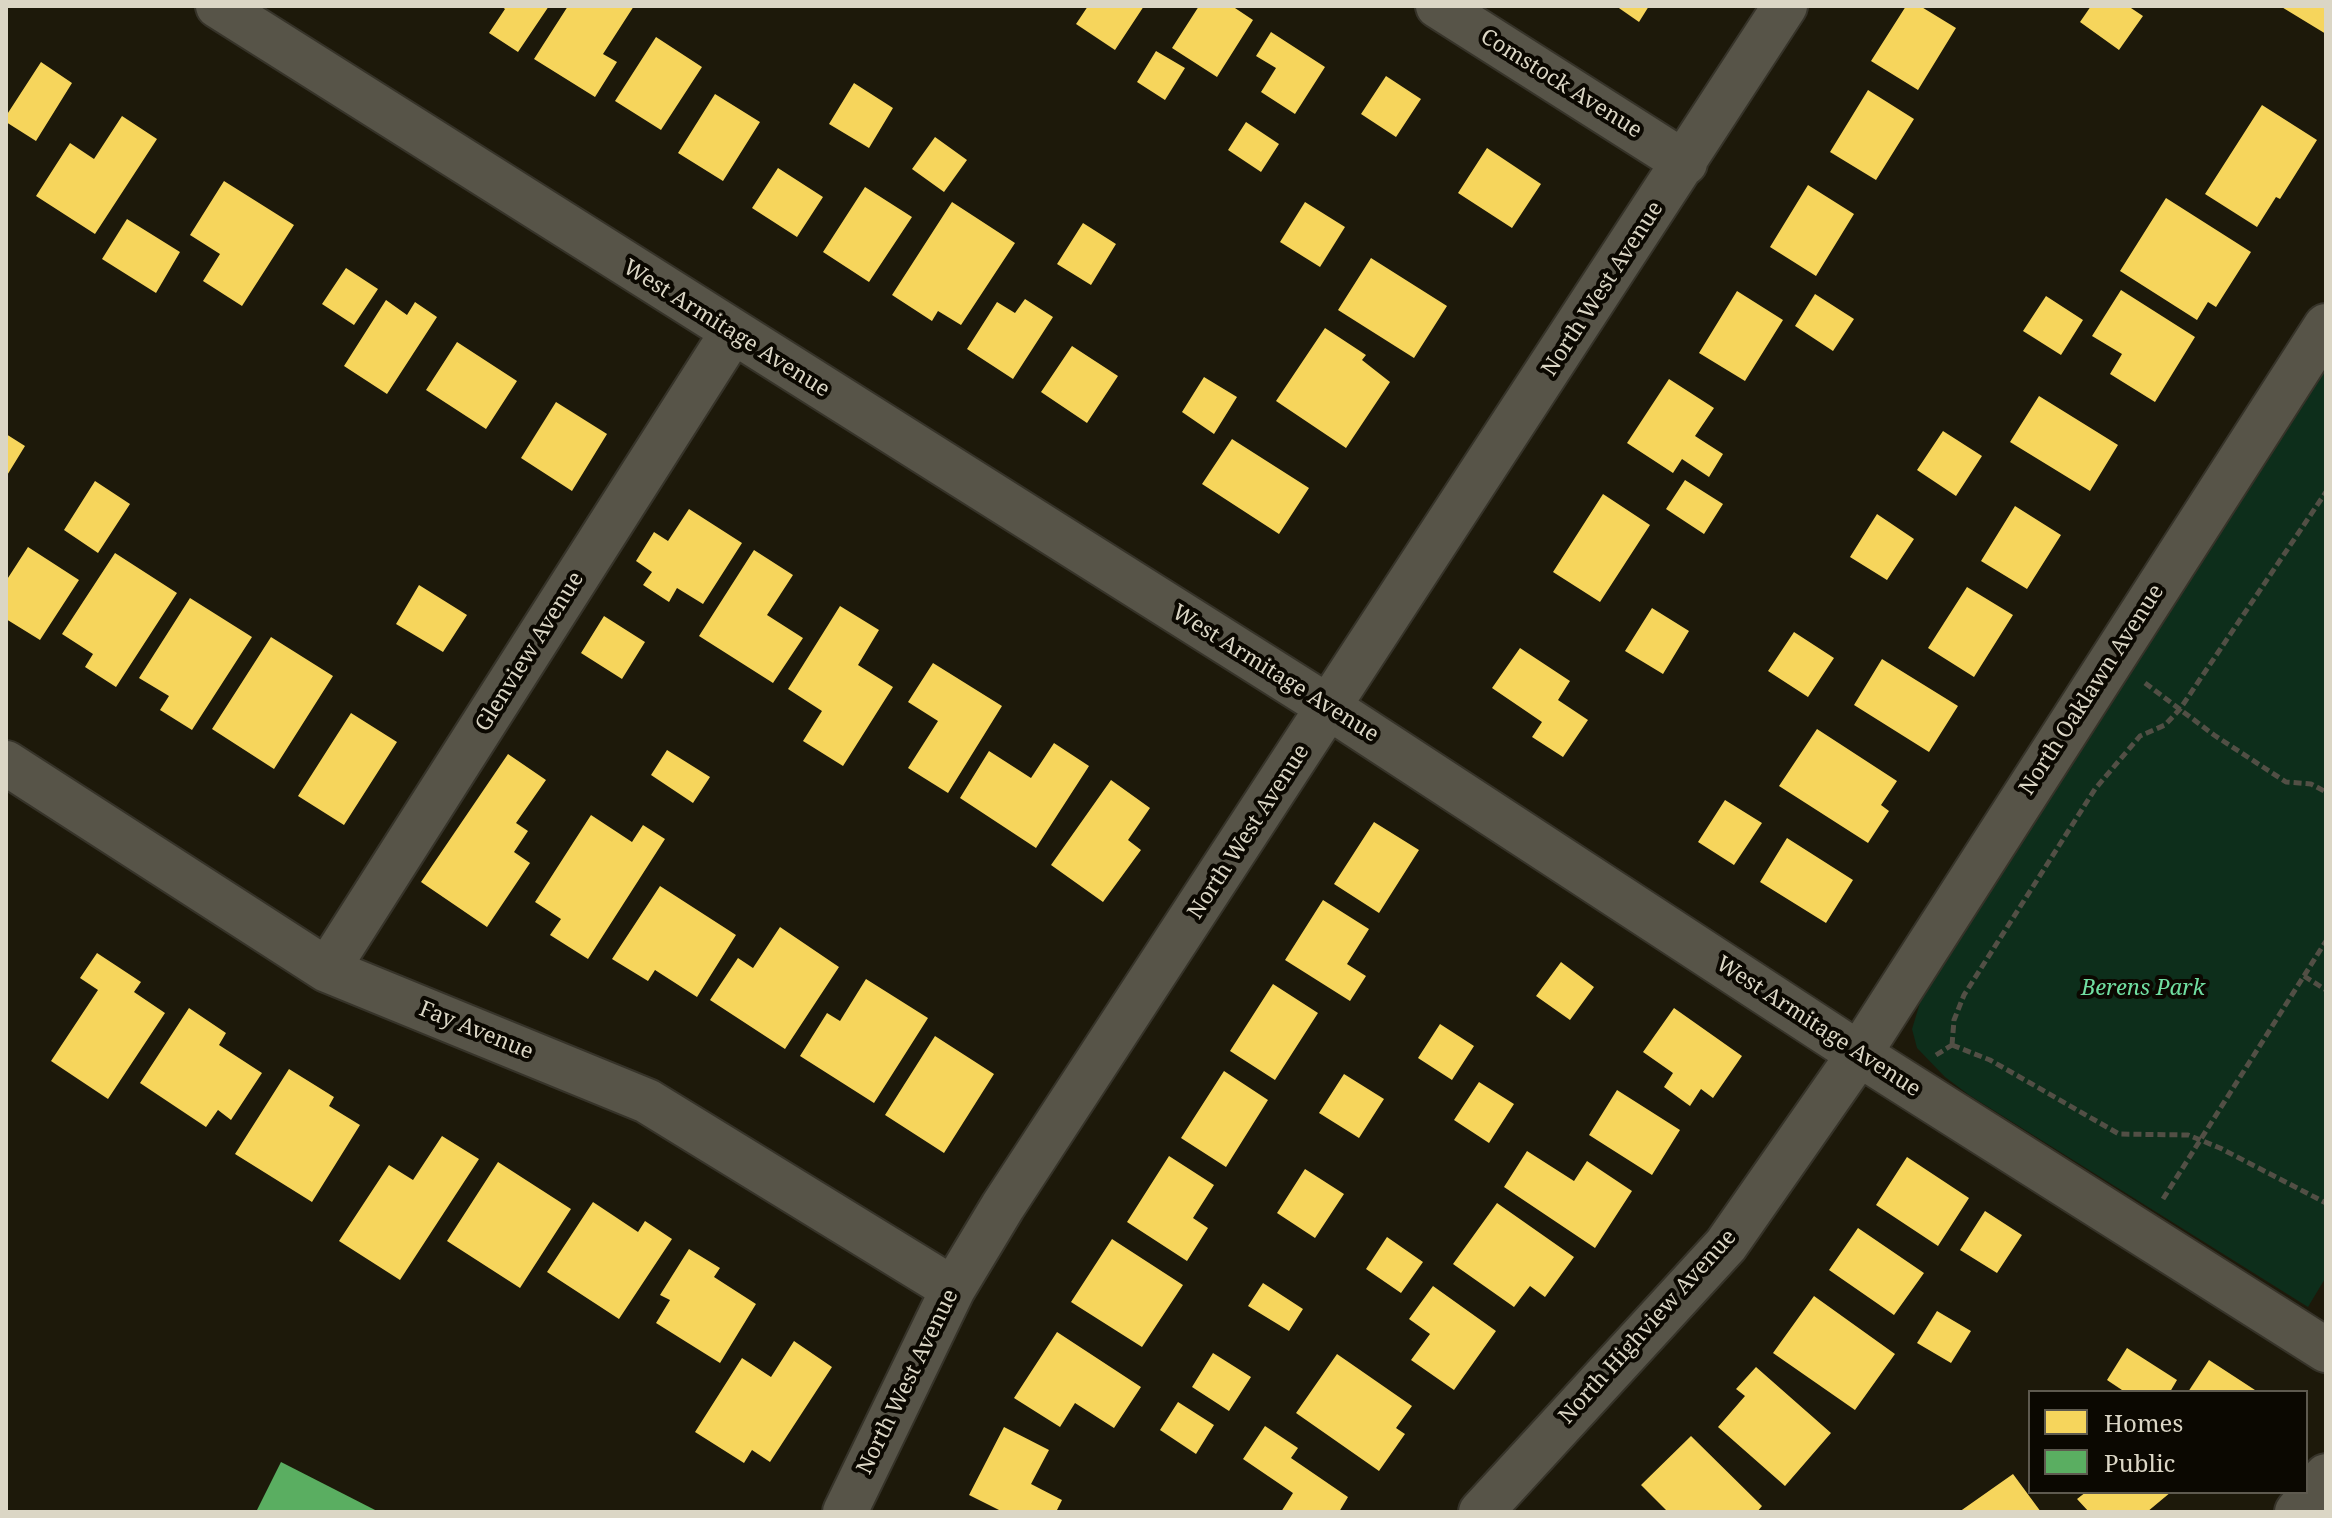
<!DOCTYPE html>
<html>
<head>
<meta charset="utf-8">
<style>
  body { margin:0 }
  #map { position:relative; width:2332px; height:1518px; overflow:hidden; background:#1d190a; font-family:"Noto Serif",serif }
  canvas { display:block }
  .frame { position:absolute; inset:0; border:8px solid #dbd6c5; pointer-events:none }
  .legend { position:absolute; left:2028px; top:1390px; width:280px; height:104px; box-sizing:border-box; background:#0b0801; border:2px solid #5e5a4f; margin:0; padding:10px 14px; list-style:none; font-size:24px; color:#dbd6c5 }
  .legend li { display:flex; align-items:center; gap:16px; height:40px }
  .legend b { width:40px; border:2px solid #5e5a4f }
</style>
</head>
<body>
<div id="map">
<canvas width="2332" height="1518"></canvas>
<div class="frame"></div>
<ul class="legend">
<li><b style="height:22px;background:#f6d55c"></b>Homes</li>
<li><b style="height:22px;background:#5aae61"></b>Public</li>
</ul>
</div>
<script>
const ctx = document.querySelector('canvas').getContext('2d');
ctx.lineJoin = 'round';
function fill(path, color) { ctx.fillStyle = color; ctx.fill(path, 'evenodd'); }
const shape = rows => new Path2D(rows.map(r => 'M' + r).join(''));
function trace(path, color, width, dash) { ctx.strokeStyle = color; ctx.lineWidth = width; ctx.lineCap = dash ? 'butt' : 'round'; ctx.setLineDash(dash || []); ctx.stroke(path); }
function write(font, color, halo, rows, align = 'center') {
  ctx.font = font + ' "Noto Serif",serif'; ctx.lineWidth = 8; ctx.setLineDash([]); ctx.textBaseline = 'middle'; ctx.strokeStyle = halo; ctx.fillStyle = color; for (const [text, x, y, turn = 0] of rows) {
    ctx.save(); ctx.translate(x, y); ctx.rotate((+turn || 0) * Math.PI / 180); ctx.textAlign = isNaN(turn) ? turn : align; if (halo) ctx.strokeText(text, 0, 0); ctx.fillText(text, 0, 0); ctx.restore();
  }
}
fill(shape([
  [2326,367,2326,1277,2308,1307,1969,1095,1945,1077,1917,1048,1912,1029,1923,993]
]), '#0d2e1b');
fill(shape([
  [501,6,549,6,518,52,489,33,505,9],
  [568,6,634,6,603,54,617,62,595,97,534,59],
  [1088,6,1144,6,1115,50,1076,24],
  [1199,6,1232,6,1253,20,1217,77,1172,48],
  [1616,6,1649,6,1639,22],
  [1906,6,1920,6,1956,28,1918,90,1871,61],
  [2091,6,2128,6,2143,16,2119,50,2080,22],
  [2280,6,2326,6,2326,34],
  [1271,32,1325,67,1295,114,1261,92,1276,68,1256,56],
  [656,37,702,67,661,130,615,101],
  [1156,51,1185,68,1165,100,1137,82],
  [41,62,72,83,36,141,6,122,6,116],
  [1386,76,1421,99,1396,137,1361,114],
  [854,83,893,108,869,148,829,124],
  [1868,90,1914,119,1876,180,1830,152],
  [715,94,760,122,723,181,678,153],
  [2262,105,2317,140,2280,199,2276,197,2257,227,2205,194],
  [122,116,157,139,95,234,36,196,70,143,94,159],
  [1246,122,1279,144,1261,172,1228,150],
  [935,137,967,160,944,192,912,169],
  [1487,148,1541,184,1512,228,1458,193],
  [778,168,823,197,797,237,752,208],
  [224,181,294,225,242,306,203,281,220,254,190,235],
  [1808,185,1854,214,1816,276,1770,247],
  [865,187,912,217,869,282,823,252],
  [2166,198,2251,252,2216,307,2208,302,2197,320,2120,271],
  [952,202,1015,243,961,325,938,311,932,321,892,295],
  [1305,202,1345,227,1320,267,1280,242],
  [127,219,180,252,156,293,102,259],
  [1083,223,1116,244,1091,285,1057,264],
  [1371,258,1447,306,1414,358,1338,310],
  [346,268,378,289,354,325,322,304],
  [2121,290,2195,337,2155,402,2110,374,2122,354,2092,336],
  [1737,291,1783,320,1745,381,1699,353],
  [1815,294,1854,319,1833,351,1795,326],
  [2046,296,2083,320,2061,355,2023,331],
  [1025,299,1053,317,1013,379,967,349,997,302,1015,313],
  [386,300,407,315,415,302,437,317,387,394,344,366],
  [1325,328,1366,355,1362,360,1390,382,1346,448,1276,401],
  [457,342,517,381,486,429,426,390],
  [1072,346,1118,376,1087,423,1041,392],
  [1204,377,1237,397,1214,434,1182,412],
  [1669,379,1714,408,1695,436,1723,454,1709,477,1682,459,1673,473,1627,443],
  [2039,396,2118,445,2090,491,2010,442],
  [556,402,607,434,572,491,521,458],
  [1943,431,1982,456,1956,496,1917,470],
  [6,434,25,446,6,477],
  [1232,439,1309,488,1279,534,1202,484],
  [1685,480,1723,504,1704,534,1666,509],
  [95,481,130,504,98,553,64,530],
  [1603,494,1650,525,1600,602,1553,572],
  [2015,506,2061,535,2027,589,1981,561],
  [689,509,742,543,703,604,677,588,669,602,643,585,652,572,636,561,654,532,668,541],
  [1877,514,1914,539,1887,580,1850,557],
  [28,547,79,580,40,640,6,619,6,581],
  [754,550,793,575,767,615,803,638,773,683,699,636],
  [115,553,177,593,116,687,85,667,93,654,62,634],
  [419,585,467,615,443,652,396,624],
  [1967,587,2013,615,1974,677,1928,648],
  [190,598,252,637,192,730,160,710,169,696,139,678],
  [840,606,879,630,858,665,893,687,843,766,803,741,822,711,788,689],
  [1652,608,1689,631,1663,674,1625,651],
  [604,616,645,642,622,679,581,653],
  [1794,632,1834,658,1808,697,1768,671],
  [271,637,333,676,274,769,212,729],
  [1520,648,1570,681,1558,700,1588,720,1563,757,1532,737,1542,722,1492,688],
  [1882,659,1958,706,1929,752,1854,705],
  [933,663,1002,706,948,793,908,768,938,721,908,702],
  [351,713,397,742,344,825,298,796],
  [1817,729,1897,781,1881,805,1889,811,1868,843,1779,786],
  [1054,743,1089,766,1036,848,960,798,989,751,1031,778],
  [667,750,710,777,693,803,651,775],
  [508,754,546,780,516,823,528,831,514,852,530,863,487,927,421,882],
  [1111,780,1150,808,1128,840,1141,850,1103,902,1051,865],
  [1725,800,1762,823,1734,865,1698,842],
  [591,815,632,842,643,825,665,839,588,959,550,935,561,919,535,902],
  [1374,822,1419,850,1379,913,1334,884],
  [1787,838,1853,880,1826,923,1760,882],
  [660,886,736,935,697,997,655,970,648,981,612,959],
  [1323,900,1369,929,1347,964,1366,976,1350,1001,1285,960],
  [780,927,839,967,785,1049,710,1000,738,958,753,968],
  [97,953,141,982,134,992,165,1013,108,1099,51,1061,98,990,80,978],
  [1561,962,1594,987,1570,1020,1536,996],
  [866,979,928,1018,874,1103,800,1056,827,1013,840,1021],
  [1273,984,1318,1013,1275,1080,1230,1051],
  [189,1008,226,1033,219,1045,262,1073,231,1120,218,1110,206,1127,140,1083],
  [1674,1008,1742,1056,1713,1098,1701,1089,1690,1106,1664,1087,1673,1073,1643,1052],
  [1440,1024,1474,1046,1452,1080,1418,1058],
  [935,1036,994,1074,944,1153,885,1115],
  [289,1069,334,1097,329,1106,360,1125,312,1202,235,1154],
  [1224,1071,1268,1100,1226,1167,1181,1138],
  [1344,1074,1384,1099,1359,1138,1319,1113],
  [1479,1082,1514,1104,1489,1143,1454,1120],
  [1617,1090,1680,1130,1652,1175,1589,1135],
  [442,1136,479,1159,400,1280,339,1241,389,1165,413,1180],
  [1527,1151,1574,1181,1587,1161,1632,1191,1595,1248,1504,1187],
  [1169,1156,1214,1185,1193,1218,1208,1228,1187,1261,1127,1222],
  [1907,1157,1969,1198,1938,1246,1876,1205],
  [498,1162,571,1209,520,1288,447,1241],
  [1305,1169,1344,1194,1315,1238,1277,1213],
  [593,1202,638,1232,645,1221,672,1239,619,1319,547,1272],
  [1497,1203,1574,1257,1545,1297,1530,1286,1514,1307,1453,1264],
  [1985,1211,2022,1235,1997,1273,1960,1250],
  [1858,1228,1924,1273,1894,1315,1829,1270],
  [1387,1237,1423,1262,1401,1293,1366,1269],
  [1112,1239,1183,1285,1142,1347,1071,1302],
  [689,1249,720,1268,714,1277,756,1304,720,1363,656,1323,670,1300,660,1295],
  [1263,1283,1303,1309,1289,1331,1248,1306],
  [1433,1286,1496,1331,1454,1390,1411,1360,1430,1334,1409,1319],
  [1814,1296,1895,1354,1855,1410,1773,1353],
  [1937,1311,1971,1331,1951,1363,1917,1343],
  [1057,1332,1141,1387,1114,1428,1075,1403,1060,1427,1014,1398],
  [794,1341,832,1367,770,1462,752,1450,744,1463,695,1432,742,1358,771,1377],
  [2127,1348,2177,1380,2170,1392,2125,1392,2107,1380],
  [1213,1353,1251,1377,1229,1411,1192,1387],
  [1337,1354,1412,1406,1396,1428,1405,1434,1379,1471,1296,1413],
  [2209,1360,2255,1390,2254,1392,2188,1392],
  [1756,1367,1831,1433,1785,1486,1718,1427,1745,1396,1736,1389],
  [1178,1402,1214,1425,1196,1454,1160,1430],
  [1265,1426,1298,1448,1291,1458,1348,1497,1339,1512,1281,1512,1293,1493,1243,1459],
  [1004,1427,1049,1450,1031,1484,1062,1500,1056,1512,1003,1512,969,1495],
  [1691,1436,1762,1506,1757,1512,1668,1512,1641,1485],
  [2013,1474,2041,1512,1959,1512],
  [2086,1492,2171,1492,2147,1512,2089,1512,2077,1499]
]), '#f6d55c');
fill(shape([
  [281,1462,379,1512,256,1512]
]), '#5aae61');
const street = shape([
  [218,6,1330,708,1859,1054,2326,1350],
  [1438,6,1685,163],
  [6,763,327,970,647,1101,953,1289],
  [327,970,732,333],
  [845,1512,953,1289,1003,1206,1785,6],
  [1481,1512,1726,1245,1859,1054,2326,326],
  [2297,1512,2326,1476]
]);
trace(street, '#363329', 48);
trace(shape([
  [2145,683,2214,735,2286,782,2311,784,2326,792],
  [2304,976,2326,990],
  [1952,1045,1954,1020,1964,995,2095,789,2140,736,2165,725,2180,709,2326,492],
  [1952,1045,1990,1060,2119,1134,2188,1135,2220,1148,2326,1203],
  [1936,1055,1952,1045],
  [2163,1199,2326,941]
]), '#524f45', 5, [8, 4]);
trace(street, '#575448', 44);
write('22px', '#dbd6c5', '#0b0801', [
  ["Comstock Avenue",1561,84,32],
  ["North West Avenue",1603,289,-57],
  ["West Armitage Avenue",726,329,32],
  ["Glenview Avenue",530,652,-58],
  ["West Armitage Avenue",1275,674,32],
  ["North Oaklawn Avenue",2092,690,-57],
  ["North West Avenue",1249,832,-57],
  ["West Armitage Avenue",1818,1027,33],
  ["Fay Avenue",476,1031,22],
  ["North Highview Avenue",1648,1327,-48],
  ["North West Avenue",908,1382,-64]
]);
write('italic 22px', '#70dea1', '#0b0801', [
  ["Berens Park",2143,989]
]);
</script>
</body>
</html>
